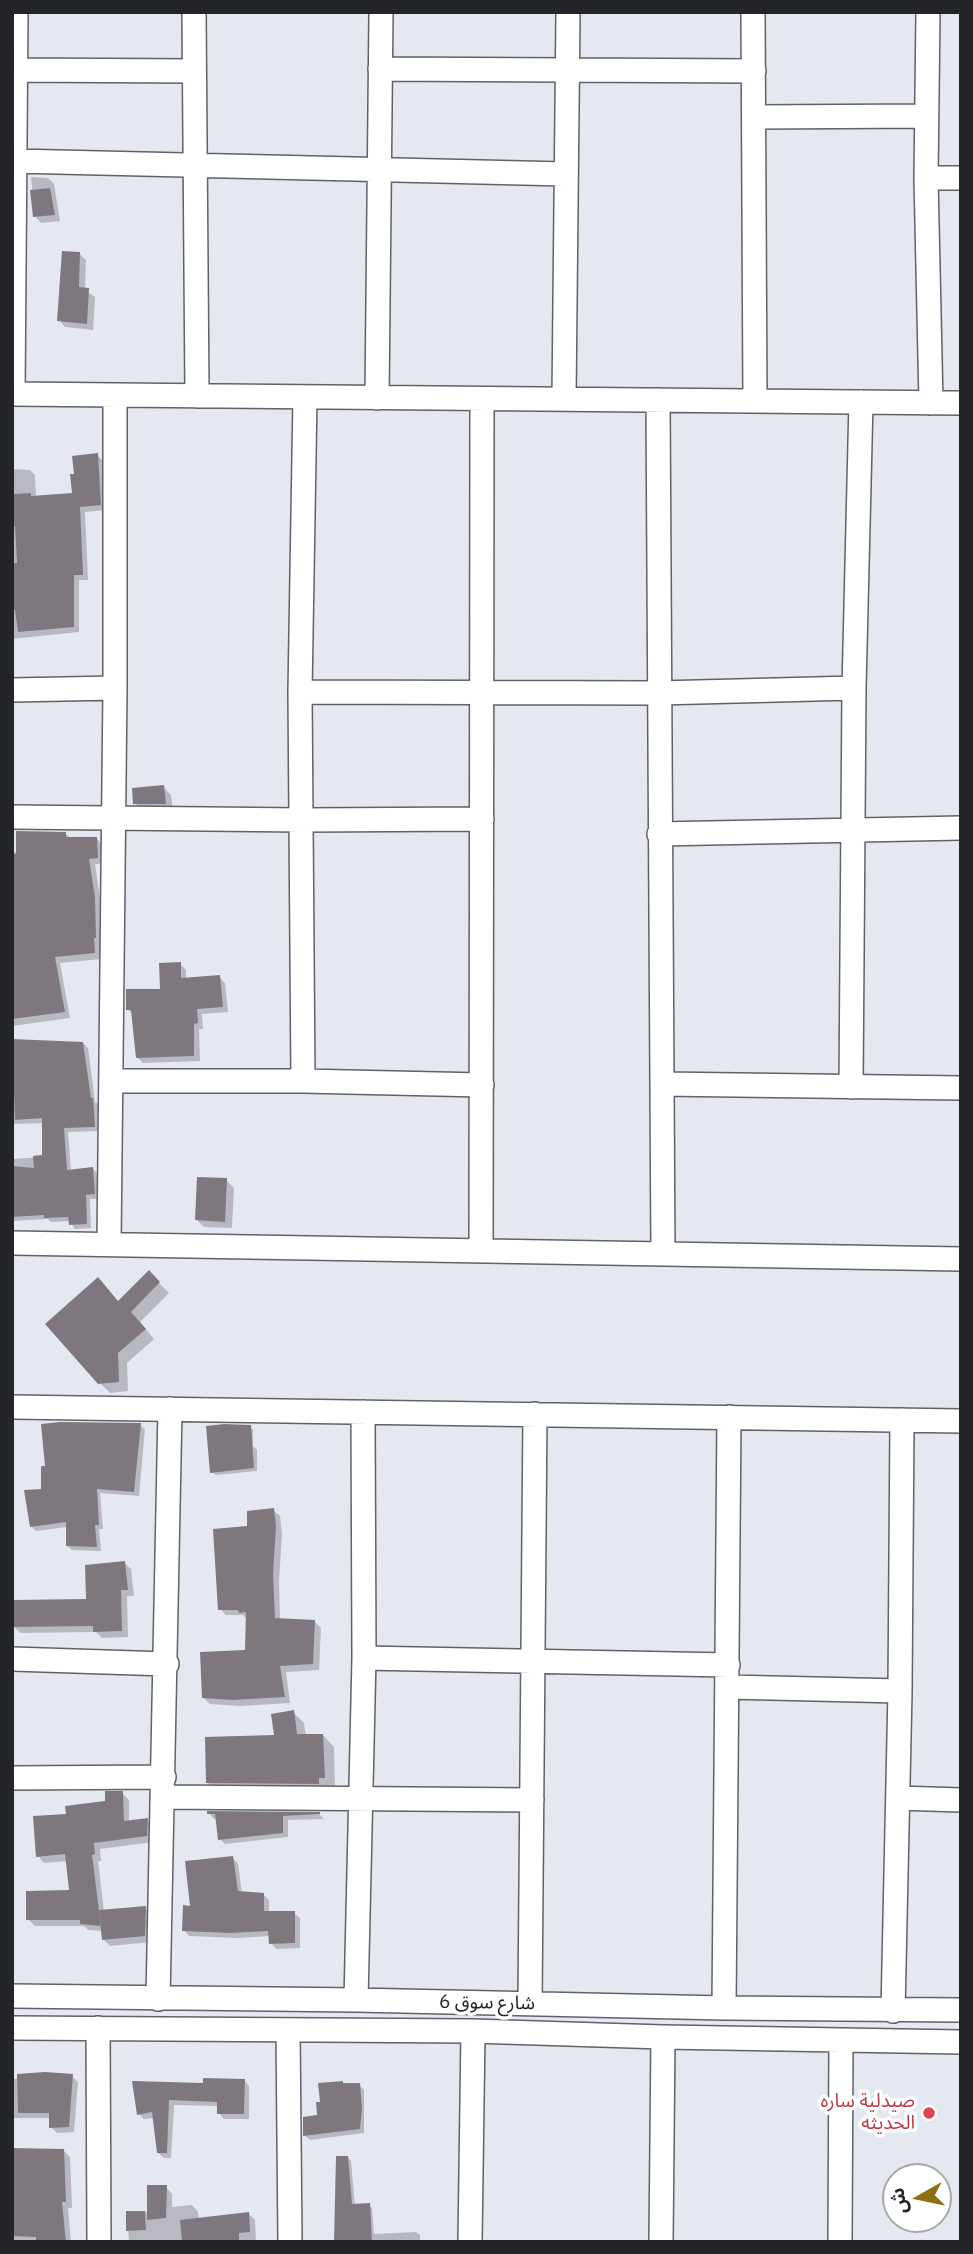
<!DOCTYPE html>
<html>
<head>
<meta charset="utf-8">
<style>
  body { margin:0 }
  #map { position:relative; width:973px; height:2254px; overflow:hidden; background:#e6e8f1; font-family:"IBM Plex Sans","Noto Sans Arabic",sans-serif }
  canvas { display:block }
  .frame { position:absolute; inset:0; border:14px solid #242528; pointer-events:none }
  .north { position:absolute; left:882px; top:2163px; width:70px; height:70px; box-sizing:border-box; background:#fff; border:2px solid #a7a8a9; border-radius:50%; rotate:261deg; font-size:19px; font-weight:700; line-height:28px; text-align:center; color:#242528 }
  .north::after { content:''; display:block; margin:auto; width:24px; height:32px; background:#906f14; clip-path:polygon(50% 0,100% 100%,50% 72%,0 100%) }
</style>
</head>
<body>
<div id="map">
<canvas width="973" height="2254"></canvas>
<div class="frame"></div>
<div class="north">ش</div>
</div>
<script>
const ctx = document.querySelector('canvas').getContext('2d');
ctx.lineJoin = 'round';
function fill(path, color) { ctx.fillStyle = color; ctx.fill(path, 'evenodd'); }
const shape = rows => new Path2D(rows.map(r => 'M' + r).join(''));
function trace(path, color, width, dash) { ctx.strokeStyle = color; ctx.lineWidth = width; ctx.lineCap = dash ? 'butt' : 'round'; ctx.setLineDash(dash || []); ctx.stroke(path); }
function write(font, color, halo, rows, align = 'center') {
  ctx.font = font + ' "IBM Plex Sans","Noto Sans Arabic",sans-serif'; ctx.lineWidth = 7; ctx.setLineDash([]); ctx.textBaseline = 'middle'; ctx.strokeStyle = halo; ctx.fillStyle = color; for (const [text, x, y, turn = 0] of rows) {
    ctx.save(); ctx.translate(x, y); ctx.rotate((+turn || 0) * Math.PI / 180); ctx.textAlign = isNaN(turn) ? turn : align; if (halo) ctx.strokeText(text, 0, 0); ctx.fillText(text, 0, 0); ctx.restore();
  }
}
fill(shape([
  [31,177,48,178,54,184,60,221,41,223,35,216],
  [79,253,86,260,85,290,95,297,93,330,65,327,59,320],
  [97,455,103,461,106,510,85,512,88,580,79,580,79,632,12,639,12,469,30,470,35,475,36,497,74,494],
  [163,787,171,795,173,811,143,811,135,803],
  [65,833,71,839,96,838,103,845,103,864,95,864,101,904,101,959,60,963,70,1018,12,1026,12,853],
  [180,964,186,970,186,979,219,977,225,983,228,1012,202,1014,203,1029,199,1029,200,1061,143,1063,137,1057,133,1014,127,1009,161,991],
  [12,1041,83,1043,88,1048,95,1102,98,1104,99,1131,68,1132,71,1171,93,1169,98,1174,99,1199,90,1199,91,1228,75,1229,70,1221,51,1222,48,1219,12,1221,12,1159,44,1157,44,1123,12,1124,12,1079,16,1079],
  [226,1180,234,1188,232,1228,204,1227,197,1220],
  [149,1273,169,1293,140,1322,154,1339,127,1363,128,1391,110,1393,100,1383,119,1302],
  [140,1425,145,1429,139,1496,100,1493,103,1529,99,1529,101,1551,72,1550,67,1546,67,1527,36,1531,31,1526,43,1491],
  [250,1426,253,1430,253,1446,257,1450,257,1471,216,1475,212,1472],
  [273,1510,280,1516,282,1533,279,1581,280,1620,314,1621,321,1628,319,1670,286,1672,290,1703,241,1706,210,1704,203,1697,247,1651,248,1620,243,1615,226,1615,220,1609,249,1527],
  [124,1563,131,1569,134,1596,127,1596,128,1637,102,1638,96,1632,21,1633,14,1627,88,1601],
  [293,1712,304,1723,306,1736,323,1735,334,1747,335,1789,219,1794,208,1783,276,1737],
  [122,1793,129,1800,129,1822,147,1820,154,1827,153,1842,100,1849,101,1861,98,1861,104,1911,145,1908,152,1915,151,1942,110,1946,104,1940,103,1931,88,1930,84,1926,35,1926,28,1919,71,1892,68,1861,44,1863,38,1856,68,1816,107,1802],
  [209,1813,319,1814,324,1819,288,1820,288,1837,225,1844,220,1839,218,1819,214,1819],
  [233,1858,238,1864,242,1893,264,1895,269,1900,269,1912,294,1913,300,1918,300,1948,276,1949,271,1943,270,1936,237,1938,189,1936,184,1930,192,1908],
  [72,2076,78,2082,74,2132,57,2133,51,2127,51,2118,12,2118,12,2079],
  [244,2080,249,2086,249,2119,224,2119,219,2113,219,2106,174,2105,171,2158,164,2158,158,2153,154,2118,144,2119,139,2114,134,2083,204,2085],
  [345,2085,359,2085,364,2090,364,2133,310,2140,305,2136,319,2116,322,2103],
  [12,2150,63,2150,70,2157,72,2208,68,2208,71,2242,12,2242],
  [347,2157,351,2161,355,2206,369,2205,372,2208,374,2234,416,2232,420,2235,420,2242,347,2242],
  [166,2187,172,2194,172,2207,192,2205,198,2212,199,2219,249,2214,255,2220,256,2242,129,2242,127,2213,149,2212]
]), '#0003');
fill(shape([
  [50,188,55,215,33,217,30,190],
  [62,251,80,252,79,287,89,288,87,324,57,321],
  [98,453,101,505,80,507,83,575,74,575,74,627,18,632,15,610,12,610,12,563,17,563,15,526,12,526,12,494,31,493,31,496,72,493,70,474,74,474,72,456],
  [164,785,166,804,133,804,132,788],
  [16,831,66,832,66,837,97,837,98,858,89,859,95,897,96,938,94,938,95,953,55,957,65,1012,12,1019,12,854,16,854],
  [181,962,181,978,220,975,223,1007,197,1009,198,1023,194,1024,194,1056,136,1058,131,1010,126,1010,126,989,160,989,159,963],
  [12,1039,83,1042,91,1098,93,1098,95,1127,64,1128,67,1170,93,1167,95,1194,86,1195,87,1224,69,1225,68,1217,44,1218,44,1215,12,1217,12,1166,34,1168,33,1156,42,1155,42,1118,15,1120],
  [197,1177,227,1178,225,1222,195,1220],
  [149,1270,160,1282,131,1312,146,1329,118,1353,119,1382,98,1384,45,1324,98,1277,118,1301],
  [60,1422,141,1423,134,1492,97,1489,99,1525,95,1525,97,1547,66,1546,66,1522,30,1527,24,1490,41,1489,41,1466,45,1466,41,1424],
  [224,1424,251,1425,254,1468,210,1473,206,1426],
  [274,1508,276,1526,273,1574,275,1618,315,1620,313,1664,280,1666,285,1697,233,1700,202,1698,200,1652,245,1650,246,1612,239,1613,238,1610,218,1610,213,1529,247,1526,247,1511],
  [125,1561,128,1590,121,1590,122,1631,93,1632,93,1626,12,1627,12,1600,86,1599,85,1565],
  [294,1710,297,1734,323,1734,325,1778,319,1778,319,1784,206,1783,205,1737,274,1735,271,1714],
  [105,1791,123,1791,124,1821,148,1818,147,1836,94,1843,95,1854,92,1855,101,1926,80,1924,80,1920,26,1920,26,1891,69,1890,65,1854,36,1857,33,1816,66,1814,65,1806,105,1801],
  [207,1811,320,1812,320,1814,283,1816,283,1833,218,1840,215,1814,207,1814],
  [233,1856,238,1891,264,1893,264,1911,295,1911,295,1943,269,1944,268,1931,230,1933,182,1931,183,1905,190,1906,185,1861],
  [146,1906,145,1936,102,1940,99,1910],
  [45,2072,73,2074,69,2127,49,2128,49,2113,18,2113,17,2074],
  [203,2078,245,2079,244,2114,217,2114,217,2102,169,2100,167,2153,157,2153,152,2112,137,2115,132,2081,203,2083],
  [343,2081,343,2083,360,2083,362,2109,360,2129,303,2136,303,2117,317,2115,316,2102,320,2102,318,2083],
  [12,2148,64,2149,66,2202,62,2202,66,2242,36,2242,36,2237,12,2236],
  [336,2156,348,2156,352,2204,370,2203,372,2242,334,2242],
  [147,2185,167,2185,166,2218,147,2220],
  [126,2211,145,2211,146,2230,126,2231],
  [249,2212,250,2232,239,2233,239,2242,182,2242,180,2220]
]), '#7e787e');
const minor = shape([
  [194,12,197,396],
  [753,12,755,401],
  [928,12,926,178,931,403],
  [380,69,754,71],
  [12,70,194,71],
  [754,117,926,116],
  [15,161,565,174],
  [926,178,961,178],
  [12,394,961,403],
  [13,394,16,12],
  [377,398,381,12],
  [564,399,568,12],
  [658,400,663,1254],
  [12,690,115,688],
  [300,692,659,693,854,688],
  [12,817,303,820,482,819],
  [659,834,961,828],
  [111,1081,303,1081,482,1085],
  [303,1081,300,692,305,397],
  [662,1084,961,1088],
  [851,1087,854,688,861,402],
  [12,1243,961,1259],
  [109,1244,115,688,115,395],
  [481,1251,482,399],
  [12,1407,961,1421],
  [364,1658,728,1665],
  [12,1659,167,1664],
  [728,1687,900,1691],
  [12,1778,164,1777],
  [163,1797,532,1800],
  [898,1798,961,1800],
  [12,1996,356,2000,724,2008,961,2010],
  [158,1999,170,1409],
  [356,2000,364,1658,363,1412],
  [530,2003,535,1414],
  [724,2008,729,1417],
  [893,2011,900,1691,902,1420],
  [12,2028,473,2031,663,2037,961,2042],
  [98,2028,99,2242],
  [288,2030,290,2242],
  [470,2242,473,2031],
  [661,2242,663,2037],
  [840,2242,841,2041]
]);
trace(minor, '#606169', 26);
trace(minor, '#fff', 23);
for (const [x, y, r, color] of [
  [929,2113,7,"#e0444e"]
]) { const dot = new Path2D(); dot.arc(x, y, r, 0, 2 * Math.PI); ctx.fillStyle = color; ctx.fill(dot); trace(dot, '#fff', 2.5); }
write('19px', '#242528', '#fff', [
  ["شارع سوق 6",487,2003,1]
]);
write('19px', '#be3a42', '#fff', [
  ["صيدلية ساره",915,2102],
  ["الحديثه",915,2124]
], 'right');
</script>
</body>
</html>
